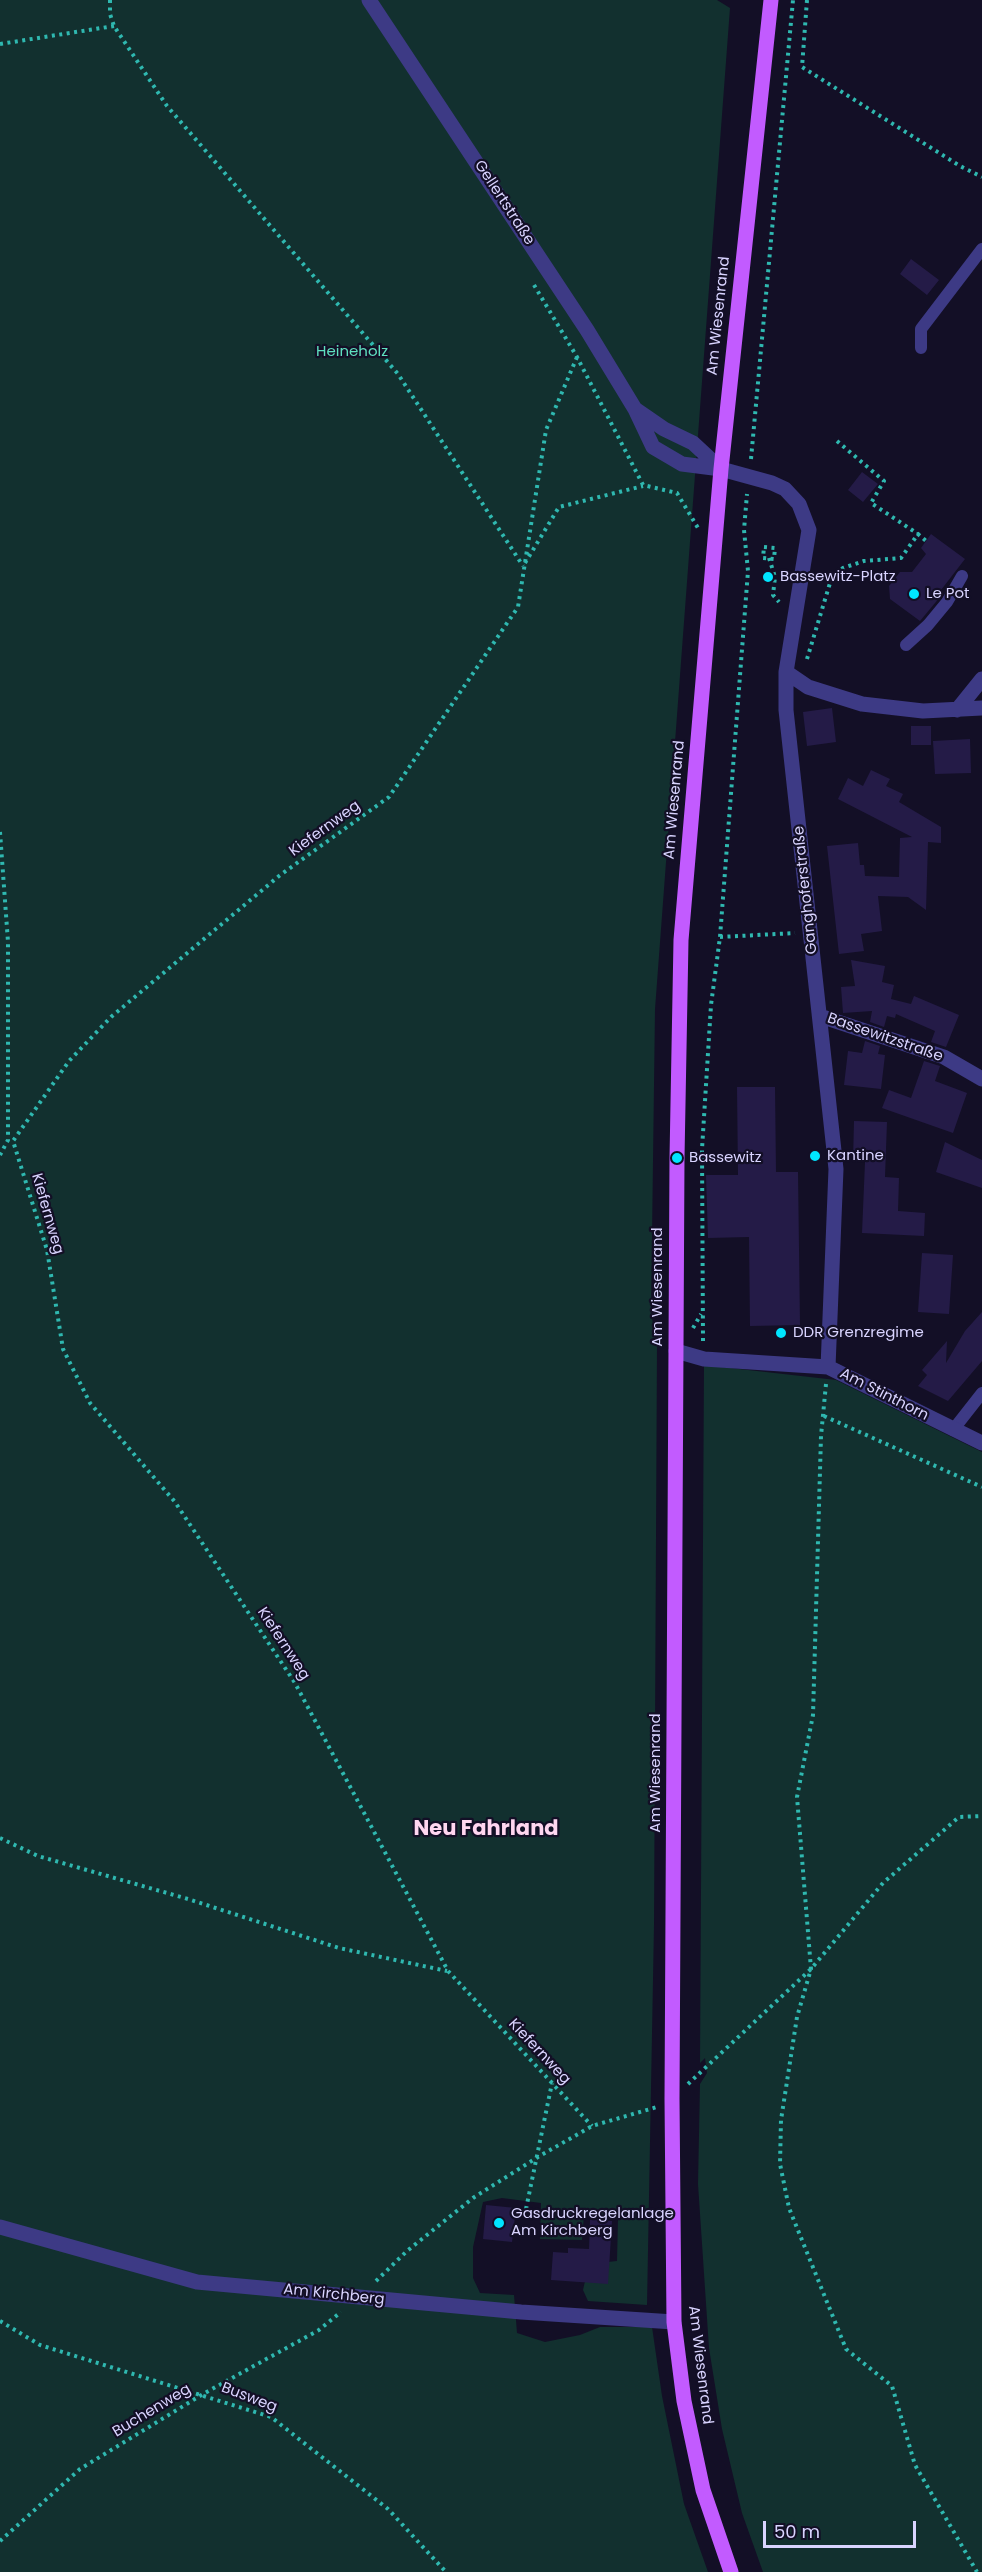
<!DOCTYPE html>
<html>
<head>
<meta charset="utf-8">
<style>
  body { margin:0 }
  #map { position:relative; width:982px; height:2572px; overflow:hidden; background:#130f26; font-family:Poppins,sans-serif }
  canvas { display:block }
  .scale { position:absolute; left:763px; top:2521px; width:153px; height:27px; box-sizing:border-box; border:3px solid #d9d4ff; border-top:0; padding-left:8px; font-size:18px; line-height:21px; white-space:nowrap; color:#d9d4ff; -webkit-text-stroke:4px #130f26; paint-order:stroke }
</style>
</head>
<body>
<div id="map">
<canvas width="982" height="2572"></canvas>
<div class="scale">50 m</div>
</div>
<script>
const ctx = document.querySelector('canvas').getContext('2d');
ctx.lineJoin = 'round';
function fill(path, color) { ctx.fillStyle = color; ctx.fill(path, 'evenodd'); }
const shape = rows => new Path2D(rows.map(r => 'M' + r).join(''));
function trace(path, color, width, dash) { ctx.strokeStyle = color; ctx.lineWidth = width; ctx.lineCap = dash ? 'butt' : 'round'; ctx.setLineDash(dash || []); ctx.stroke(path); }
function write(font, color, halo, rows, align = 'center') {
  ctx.font = font + ' Poppins,sans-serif'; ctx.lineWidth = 4.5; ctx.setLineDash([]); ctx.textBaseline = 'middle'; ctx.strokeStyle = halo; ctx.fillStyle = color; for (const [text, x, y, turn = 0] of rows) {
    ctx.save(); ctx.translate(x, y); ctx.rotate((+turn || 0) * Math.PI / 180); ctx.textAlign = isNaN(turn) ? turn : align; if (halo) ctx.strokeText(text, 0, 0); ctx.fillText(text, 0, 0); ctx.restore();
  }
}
fill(shape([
  [0,0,717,0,730,8,655,1009,651,1313,657,1344,654,1925,647,2305,588,2301,583,2290,589,2264,617,2261,618,2219,584,2215,582,2240,540,2239,541,2203,502,2198,483,2202,473,2247,473,2278,480,2293,514,2295,517,2333,545,2342,580,2335,600,2327,652,2327,662,2396,684,2504,708,2572,0,2572],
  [704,1365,836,1380,982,1452,982,2572,763,2572,742,2513,722,2429,709,2348,698,2184,700,2084,707,2073,705,2058,700,2063]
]), '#12302f');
fill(shape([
  [911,259,939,280,927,295,900,274],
  [862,472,878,484,863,502,848,490],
  [931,534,965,559,941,590,943,592,940,597,920,621,890,599,889,586,900,572,912,572,926,554,921,548],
  [832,708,836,742,807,746,803,712],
  [911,726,931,726,931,745,911,745],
  [970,739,971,773,935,774,933,741],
  [871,770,890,779,886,786,903,794,899,802,941,827,941,843,928,842,926,910,908,897,878,896,882,931,861,934,864,951,839,954,827,846,858,843,860,865,864,865,865,876,899,877,900,838,912,837,838,799,848,778,863,786],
  [851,960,885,966,882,982,894,985,891,999,911,1004,914,996,959,1015,946,1047,931,1042,935,1031,896,1014,895,1018,887,1016,884,1027,870,1022,872,1011,843,1013,841,987,855,986],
  [865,1041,880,1046,878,1054,885,1055,881,1089,844,1085,848,1051,862,1053],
  [924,1061,940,1066,935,1081,967,1093,953,1133,882,1108,889,1090,911,1098],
  [737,1087,775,1087,776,1172,798,1172,800,1325,750,1326,749,1237,708,1238,706,1175,738,1175],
  [854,1121,887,1122,885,1177,899,1178,898,1211,925,1213,924,1236,862,1233,865,1162,853,1161],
  [945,1142,982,1160,982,1188,936,1172],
  [922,1253,953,1255,949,1314,918,1312],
  [982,1312,982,1361,948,1401,918,1386,927,1375,922,1370,947,1341,946,1363,965,1331],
  [486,2205,516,2208,512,2242,483,2239],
  [590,2220,612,2221,608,2284,551,2280,553,2252,568,2253,568,2248,589,2249]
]), '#241b47');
trace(shape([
  [110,0,110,14,114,26,167,106,398,374,523,566],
  [807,0,802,67,960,166,982,177],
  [0,44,114,26],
  [534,285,577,357,643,485,677,493,698,528],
  [577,357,546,430,518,607,389,797,279,876,111,1017,69,1061,13,1141,47,1250,63,1349,90,1403,175,1502,295,1683,448,1971,592,2126],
  [837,441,884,481,871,503,918,534],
  [751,459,793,0],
  [764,547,775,548,774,559,763,558,764,547],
  [769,558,775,577,773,595,779,602],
  [525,563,559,507,643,486],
  [807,659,830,583,835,576,843,568,864,561,901,558,918,534,926,541],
  [0,832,8,942,8,1140,0,1155],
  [720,937,795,933],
  [693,1328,701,1314],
  [703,1341,702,1149,711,1005,720,937,748,571,744,530,747,494],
  [826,1384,821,1436,813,1715,797,1797,811,1969,797,2017,781,2120,780,2164,789,2208,846,2349,892,2386,915,2465,977,2572],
  [824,1416,982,1487],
  [0,1838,38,1856,188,1899,339,1948,447,1971],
  [688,2084,811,1969,883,1883,959,1817,982,1816],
  [526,2209,552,2083],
  [376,2281,407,2251,473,2198,538,2157,592,2126,657,2107],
  [0,2321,40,2345,271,2417,388,2509,446,2572],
  [0,2541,80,2469,203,2394,319,2330,341,2312]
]), '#2fb8b0', 4, [3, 4.5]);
trace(shape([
  [921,348,921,329,982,249],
  [906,645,928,625,947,602,962,576],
  [953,1430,982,1393]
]), '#3d3a85', 12);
trace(shape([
  [721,469,772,483,785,489,799,504,809,530,786,672,786,710,836,1169,828,1367],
  [786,672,808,687,862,704,923,711,982,708],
  [957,710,982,679],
  [820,1016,944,1057,982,1079],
  [676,1351,704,1359,828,1367,982,1443],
  [0,2227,197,2282,521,2312,674,2322]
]), '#3d3a85', 15);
trace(shape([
  [369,0,587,330,635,409,653,447,682,464,721,469],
  [635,409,664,429,693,443,721,469]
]), '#3d3a85', 15);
trace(shape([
  [731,2572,703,2490,684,2401,674,2322,672,2098,677,1158,681,940,721,469,771,0]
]), '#c25bff', 15);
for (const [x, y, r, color] of [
  [768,577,6,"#00e5ff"],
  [914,594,6,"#00e5ff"],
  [815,1156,6,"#00e5ff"],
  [677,1158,6,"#00e5ff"],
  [781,1333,6,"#00e5ff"],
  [499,2223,6,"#00e5ff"]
]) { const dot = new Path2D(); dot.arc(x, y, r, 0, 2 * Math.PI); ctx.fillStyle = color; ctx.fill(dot); trace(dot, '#130f26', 2); }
write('15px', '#d9d4ff', '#130f26', [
  ["Gellertstraße",504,203,57],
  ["Am Wiesenrand",719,316,-84],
  ["Am Wiesenrand",675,800,-85],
  ["Kiefernweg",325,829,-36],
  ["Ganghoferstraße",806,890,-96],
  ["Bassewitzstraße",885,1038,19],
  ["Kiefernweg",47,1214,74],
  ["Am Wiesenrand",658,1287,-90],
  ["Am Stinthorn",884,1395,27],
  ["Kiefernweg",283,1644,57],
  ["Am Wiesenrand",656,1773,-90],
  ["Kiefernweg",539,2052,47],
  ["Am Kirchberg",334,2295,6],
  ["Am Wiesenrand",700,2365,83],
  ["Busweg",249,2398,21],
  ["Buchenweg",152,2411,-31]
]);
write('15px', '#5fe0c0', '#130f26', [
  ["Heineholz",352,352]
]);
write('15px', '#d9d4ff', '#130f26', [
  ["Bassewitz-Platz",780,577],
  ["Le Pot",926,594],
  ["Kantine",827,1156],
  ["Bassewitz",689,1158],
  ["DDR Grenzregime",793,1333],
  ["Gasdruckregelanlage",511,2214],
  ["Am Kirchberg",511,2231]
], 'left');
write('bold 21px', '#ffd6f0', '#130f26', [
  ["Neu Fahrland",486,1830]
]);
</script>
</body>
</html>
